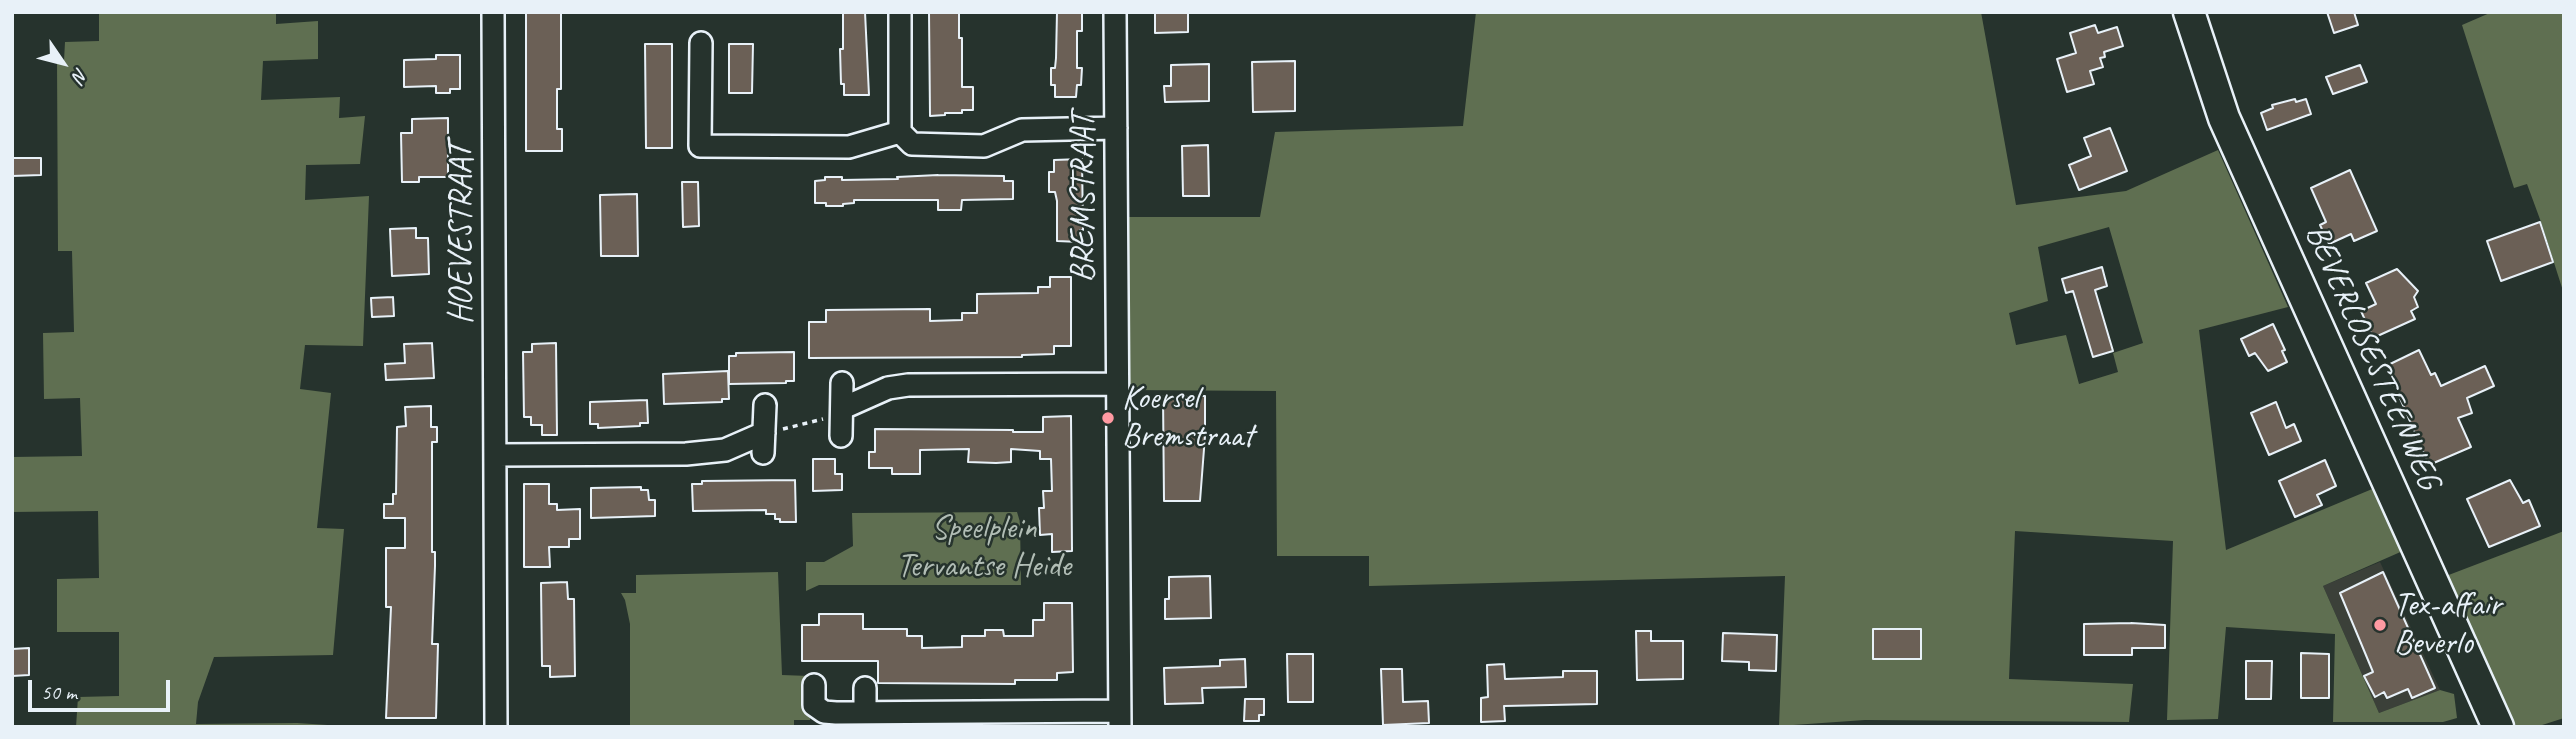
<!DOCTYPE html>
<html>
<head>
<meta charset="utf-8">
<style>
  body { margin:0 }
  #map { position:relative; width:2576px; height:739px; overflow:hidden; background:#26332d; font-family:Caveat,sans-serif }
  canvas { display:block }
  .frame { position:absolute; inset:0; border:14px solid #e8f1f8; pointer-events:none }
  .north { position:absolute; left:28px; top:28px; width:70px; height:70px; -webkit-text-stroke:5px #26332d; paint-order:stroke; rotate:125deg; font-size:19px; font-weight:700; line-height:28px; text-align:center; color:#e8f1f8 }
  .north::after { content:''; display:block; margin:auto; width:24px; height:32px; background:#e8f1f8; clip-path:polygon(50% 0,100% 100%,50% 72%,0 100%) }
  .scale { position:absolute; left:28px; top:680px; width:142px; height:32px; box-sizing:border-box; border:4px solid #e8f1f8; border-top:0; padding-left:9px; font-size:21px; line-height:24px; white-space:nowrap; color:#e8f1f8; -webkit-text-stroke:5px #26332d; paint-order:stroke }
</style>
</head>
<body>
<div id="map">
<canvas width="2576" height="739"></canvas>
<div class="frame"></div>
<div class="north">N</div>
<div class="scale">50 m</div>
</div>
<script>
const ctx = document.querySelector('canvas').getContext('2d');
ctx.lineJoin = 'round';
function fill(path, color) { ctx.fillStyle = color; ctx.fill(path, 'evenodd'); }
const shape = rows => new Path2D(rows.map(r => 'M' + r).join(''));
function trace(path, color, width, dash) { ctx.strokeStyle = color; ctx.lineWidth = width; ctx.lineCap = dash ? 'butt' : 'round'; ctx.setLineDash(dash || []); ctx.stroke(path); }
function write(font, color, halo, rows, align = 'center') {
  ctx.font = font + ' Caveat,sans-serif'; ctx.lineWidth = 5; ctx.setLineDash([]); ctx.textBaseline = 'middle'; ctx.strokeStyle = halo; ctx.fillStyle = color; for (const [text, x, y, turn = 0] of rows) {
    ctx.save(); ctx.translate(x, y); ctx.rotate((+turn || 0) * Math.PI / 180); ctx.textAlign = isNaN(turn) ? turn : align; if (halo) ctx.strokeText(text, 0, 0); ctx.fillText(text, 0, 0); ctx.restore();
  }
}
fill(shape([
  [2380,562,2440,690,2379,713,2323,586]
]), '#3b4039');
fill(shape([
  [99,12,276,12,276,24,318,21,318,59,263,61,261,100,340,97,339,118,365,116,360,164,306,165,305,200,369,196,363,346,305,345,300,389,331,393,317,528,344,529,333,655,214,657,198,702,196,724,297,723,358,727,76,727,78,697,119,696,119,632,57,632,57,579,99,578,98,511,12,512,12,457,82,456,80,398,44,399,43,333,74,332,72,251,58,251,57,61,64,61,65,42,99,41],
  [1476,12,1981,12,2016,205,2126,191,2218,150,2288,307,2199,330,2226,550,2377,487,2405,550,2323,586,2379,713,2440,690,2454,694,2457,718,2443,722,2333,722,2335,634,2226,627,2218,719,2167,720,2173,541,2015,531,2009,679,2133,684,2129,722,1865,720,1779,726,1785,576,1369,586,1369,556,1277,556,1276,391,1125,390,1125,217,1260,217,1275,132,1463,126],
  [2109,227,2143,343,2113,353,2118,372,2079,384,2066,335,2016,345,2009,313,2048,301,2038,247],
  [2492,12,2564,12,2564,294,2541,222,2527,184,2514,188,2462,25],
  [1017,512,1020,522,1021,585,819,585,806,591,806,562,824,562,853,546,852,513],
  [2564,531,2564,718,2536,727,2515,727,2446,576],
  [778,572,782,675,809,676,810,720,794,720,794,727,630,727,630,624,625,600,621,593,636,593,636,575]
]), '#5f6f51');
const building = shape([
  [526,12,561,12,561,89,557,89,557,129,562,129,562,151,526,151,526,12],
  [843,12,865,12,869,95,844,95,844,84,841,84,840,49,843,49,843,12],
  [929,12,959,12,959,38,962,38,962,87,973,87,973,110,962,110,962,113,945,113,945,115,930,116,929,12],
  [1057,12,1082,12,1082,31,1077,31,1077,68,1082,68,1081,85,1077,85,1076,97,1055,97,1055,85,1051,85,1051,68,1055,68,1056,58,1057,12],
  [1158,12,1188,12,1188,32,1155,33,1155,13,1158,12],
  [2327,12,2354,12,2358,25,2334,33,2327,12],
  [2095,25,2098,33,2117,27,2123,46,2104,52,2105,57,2100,58,2103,67,2090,71,2094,84,2067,92,2057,59,2076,53,2070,33,2095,25],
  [645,44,672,44,672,148,646,148,645,44],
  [729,44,753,44,752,93,729,93,729,44],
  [436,55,460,55,460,89,450,89,450,93,436,93,436,86,404,87,404,60,436,59,436,55],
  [1295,61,1295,111,1253,112,1252,62,1295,61],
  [1209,64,1209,101,1165,102,1164,86,1171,86,1171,65,1209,64],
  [2360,65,2367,82,2333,94,2326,77,2360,65],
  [2295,99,2296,102,2306,99,2311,114,2267,130,2261,113,2273,108,2272,105,2295,99],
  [448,118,448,177,419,177,419,182,402,182,401,133,412,133,412,119,448,118],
  [2110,128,2127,171,2079,190,2069,165,2091,156,2084,138,2110,128],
  [1208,145,1209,196,1183,196,1182,146,1208,145],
  [12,158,41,158,41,175,12,176,12,158],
  [1082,159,1083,230,1080,230,1080,242,1057,241,1057,201,1055,192,1049,192,1049,172,1054,172,1054,160,1082,159],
  [2350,170,2377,231,2354,241,2351,234,2329,244,2320,225,2326,222,2311,188,2350,170],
  [938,175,1004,176,1004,181,1013,181,1013,199,962,200,961,210,938,210,938,200,854,200,854,203,843,204,843,206,826,206,826,203,815,203,815,181,825,180,825,177,842,177,842,180,898,179,897,177,938,175],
  [682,182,698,182,699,226,683,227,682,182],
  [637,194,638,256,601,256,600,195,637,194],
  [2540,222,2553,262,2501,281,2487,241,2540,222],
  [416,228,416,238,428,238,429,274,392,276,390,229,416,228],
  [2102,267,2107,286,2095,290,2113,351,2093,357,2073,291,2066,293,2062,279,2102,267],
  [2397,269,2418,291,2414,297,2418,307,2411,311,2415,319,2373,338,2361,311,2376,304,2366,283,2397,269],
  [1050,277,1071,277,1071,346,1054,346,1054,354,1022,355,1022,357,809,358,809,322,826,322,826,310,930,309,930,321,962,320,962,313,977,313,977,294,1038,293,1038,287,1050,287,1050,277],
  [393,297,394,316,372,317,371,298,393,297],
  [2273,324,2285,350,2282,351,2287,362,2268,371,2255,353,2249,356,2241,339,2273,324],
  [432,343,434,378,386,380,385,364,405,363,404,344,432,343],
  [556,343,557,435,542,435,542,425,531,425,531,417,524,417,523,352,532,352,532,344,556,343],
  [2419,350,2431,375,2435,373,2441,386,2485,366,2494,386,2467,398,2472,413,2458,418,2471,447,2429,465,2386,366,2419,350],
  [794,352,794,381,786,381,786,383,729,384,729,356,736,356,736,353,794,352],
  [728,371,729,399,722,399,722,402,664,404,663,374,728,371],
  [1163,396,1205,396,1205,436,1200,501,1164,501,1163,396],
  [647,400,648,423,640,423,640,426,598,428,598,424,590,424,590,402,647,400],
  [2276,402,2286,428,2294,424,2301,441,2269,455,2251,413,2276,402],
  [431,406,431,427,437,427,437,442,432,442,432,552,435,552,435,566,432,644,438,644,436,718,386,718,391,607,386,607,386,548,405,548,405,518,384,518,384,504,393,504,393,494,396,494,397,427,406,426,405,407,431,406],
  [1071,416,1072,551,1052,552,1052,534,1040,535,1039,508,1044,508,1043,491,1052,491,1051,459,1040,459,1040,451,1011,449,1011,462,996,463,968,462,969,449,920,450,920,474,892,474,892,468,869,468,869,452,875,452,875,429,1013,430,1013,432,1043,432,1043,417,1071,416],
  [813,459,835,459,835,474,842,474,842,490,813,491,813,459],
  [2325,460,2336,486,2317,495,2322,505,2295,517,2279,481,2325,460],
  [795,480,796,522,780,522,780,519,775,519,775,514,766,514,766,510,693,511,692,484,702,484,702,481,795,480],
  [2510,480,2523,503,2529,500,2540,526,2489,547,2467,499,2510,480],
  [524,484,549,484,549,504,557,504,557,510,580,509,580,539,569,539,569,547,549,547,550,567,524,567,524,484],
  [641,487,641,490,648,490,649,500,655,500,655,516,591,518,591,488,641,487],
  [2383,572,2435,688,2412,698,2408,689,2387,698,2384,692,2375,697,2364,676,2373,672,2340,593,2383,572],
  [1210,576,1211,618,1165,619,1165,599,1169,599,1169,577,1210,576],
  [567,582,568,599,574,599,575,676,550,677,550,666,542,666,541,583,567,582],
  [1044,603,1072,603,1073,672,1057,673,1057,680,1015,680,1015,684,878,683,878,661,802,661,802,625,819,625,819,614,863,614,863,629,907,629,907,636,922,636,922,648,962,647,962,636,985,636,985,630,1003,630,1004,636,1033,636,1033,620,1044,620,1044,603],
  [2131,623,2165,625,2165,648,2132,648,2132,655,2084,655,2084,624,2131,623],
  [1873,629,1921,629,1921,659,1873,659,1873,629],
  [1636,631,1651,631,1651,641,1683,641,1683,679,1637,680,1636,631],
  [1723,633,1777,635,1776,671,1749,670,1749,662,1722,661,1723,633],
  [29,648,29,675,12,676,12,649,29,648],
  [2301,653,2329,654,2329,698,2301,698,2301,653],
  [1287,654,1313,654,1313,702,1288,702,1287,654],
  [1245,659,1246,687,1202,688,1203,703,1165,704,1164,668,1220,666,1220,660,1245,659],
  [2246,661,2272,661,2271,699,2246,699,2246,661],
  [1504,664,1505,679,1563,677,1563,671,1597,671,1597,704,1504,706,1505,721,1481,722,1481,698,1488,697,1487,665,1504,664],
  [1381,669,1402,669,1403,702,1428,701,1429,723,1383,725,1381,669],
  [1245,699,1264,699,1264,715,1259,715,1259,721,1244,721,1245,699]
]);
fill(building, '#6b6056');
trace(building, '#e8f1f8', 2);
const street = shape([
  [493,12,496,727],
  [900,12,900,132],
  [1115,12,1120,727],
  [701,43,700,146,849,147,900,132,912,144,984,146,1022,130,1116,128],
  [843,408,888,388,908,385,1117,384],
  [841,436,842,383],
  [763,453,765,405],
  [495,455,686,454,725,450,764,433],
  [814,685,814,705,824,712,836,713,1119,711],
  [865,688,865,713]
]);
const secondary = shape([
  [2189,12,2224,118,2498,727]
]);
trace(street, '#e8f1f8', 26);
trace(secondary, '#e8f1f8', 35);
trace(shape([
  [783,429,823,419]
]), '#e8f1f8', 3.5, [5, 5]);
trace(street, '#26332d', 21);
trace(secondary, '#26332d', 30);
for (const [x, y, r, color] of [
  [1108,418,7,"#ff9aa2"],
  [2380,625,7,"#ff9aa2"]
]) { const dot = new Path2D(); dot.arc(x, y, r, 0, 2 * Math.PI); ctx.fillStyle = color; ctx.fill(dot); trace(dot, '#26332d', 2.5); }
write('33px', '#e8f1f8', '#26332d', [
  ["BREMSTRAAT",1084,198,-90],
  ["HOEVESTRAAT",462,234,-90],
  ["BEVERLOSESTEENWEG",2372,357,66]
]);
write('33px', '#e8f1f8', '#26332d', [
  ["Koersel",1122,399],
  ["Bremstraat",1122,437],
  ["Tex-affair",2394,606],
  ["Beverlo",2394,644]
], 'left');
write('33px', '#b1bdb5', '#26332d', [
  ["Speelplein",984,529],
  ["Tervantse Heide",984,567]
]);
</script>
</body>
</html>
